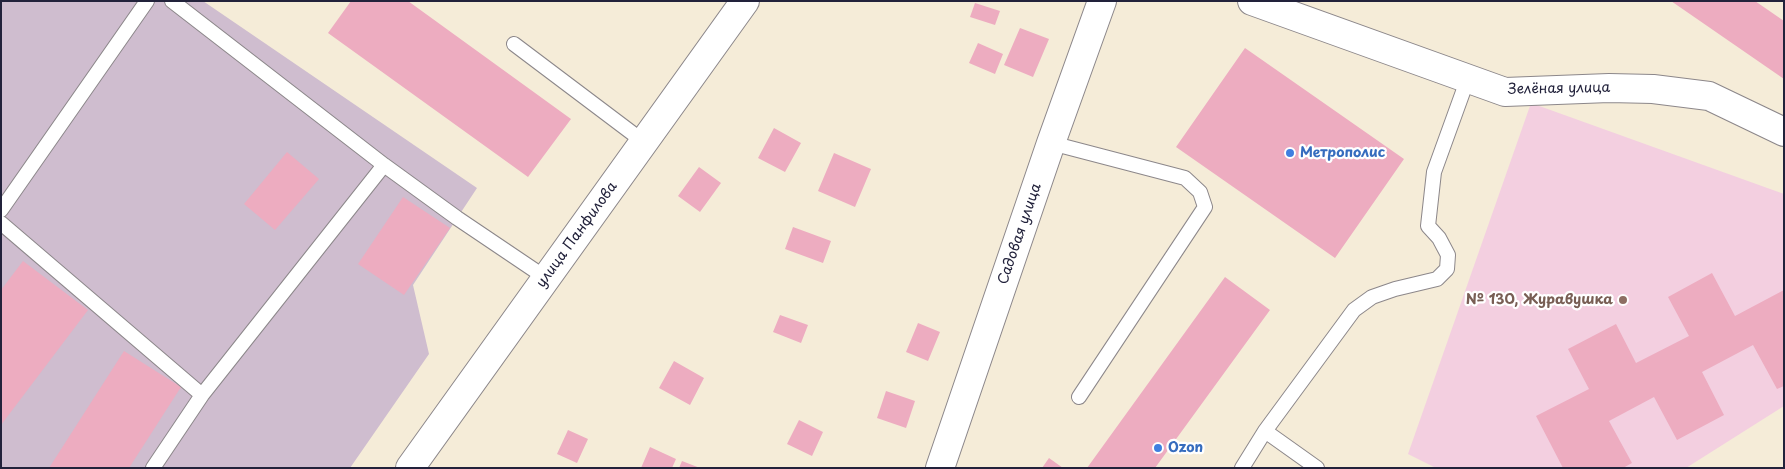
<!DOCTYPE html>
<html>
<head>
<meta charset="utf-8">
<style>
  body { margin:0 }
  #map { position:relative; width:1785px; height:469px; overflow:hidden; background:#f5ecd8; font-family:"Playpen Sans",sans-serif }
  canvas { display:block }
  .frame { position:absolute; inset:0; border:2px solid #22223b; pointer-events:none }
</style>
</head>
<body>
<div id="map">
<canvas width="1785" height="469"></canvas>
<div class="frame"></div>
</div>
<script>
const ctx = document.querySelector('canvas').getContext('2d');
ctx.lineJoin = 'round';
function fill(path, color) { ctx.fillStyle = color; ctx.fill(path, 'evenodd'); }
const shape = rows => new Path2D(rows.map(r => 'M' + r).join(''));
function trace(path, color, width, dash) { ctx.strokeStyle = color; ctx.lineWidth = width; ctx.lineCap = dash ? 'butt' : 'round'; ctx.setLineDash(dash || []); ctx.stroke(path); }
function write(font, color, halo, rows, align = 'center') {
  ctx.font = font + ' "Playpen Sans",sans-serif'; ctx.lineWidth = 4.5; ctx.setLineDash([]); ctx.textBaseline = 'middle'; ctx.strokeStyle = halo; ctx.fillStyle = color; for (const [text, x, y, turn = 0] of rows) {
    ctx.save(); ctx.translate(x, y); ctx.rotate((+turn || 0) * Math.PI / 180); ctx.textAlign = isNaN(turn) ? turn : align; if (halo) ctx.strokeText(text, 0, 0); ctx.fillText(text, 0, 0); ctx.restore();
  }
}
fill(shape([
  [1531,103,1784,194,1784,406,1686,468,1436,468,1408,454]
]), '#f3cfe0');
fill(shape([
  [1,1,203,1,477,188,413,285,429,354,350,468,1,468]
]), '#cfbdcf');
fill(shape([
  [351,1,408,1,571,119,528,177,328,33],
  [1671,1,1755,1,1784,21,1784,79],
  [975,3,1000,11,995,25,970,17],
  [1020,28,1049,39,1033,77,1004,65],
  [978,43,1003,54,995,74,969,63],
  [1245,48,1404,159,1335,258,1176,147],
  [774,128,801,143,785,172,758,158],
  [287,152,319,179,275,230,244,204],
  [834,153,871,169,855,207,818,191],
  [699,167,721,183,700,212,678,196],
  [403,197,450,228,404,295,358,264],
  [793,227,831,241,823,263,785,249],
  [23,261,88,310,1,425,1,290],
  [1712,273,1735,316,1784,290,1784,386,1777,389,1753,345,1702,372,1724,415,1677,440,1654,397,1609,421,1632,463,1623,468,1563,468,1536,416,1589,389,1568,349,1616,324,1636,363,1689,336,1668,297],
  [1225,277,1270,310,1155,468,1087,468],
  [780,315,808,325,801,343,773,332],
  [918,323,940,332,928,361,906,352],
  [124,351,181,387,129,468,49,468],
  [674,361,704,378,690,405,659,388],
  [886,391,915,401,906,428,877,418],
  [799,420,823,432,812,456,787,444],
  [568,430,588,439,577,463,557,454],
  [650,447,676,459,672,468,641,468],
  [1049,458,1063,468,1042,468],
  [682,461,700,468,679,468]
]), '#edacc0');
const service = shape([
  [172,1,384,165,457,218,546,278],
  [514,44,644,142],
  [1051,143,1185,178,1200,192,1205,207,1079,397],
  [1,210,147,1],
  [1,223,202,395],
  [1265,431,1317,468],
  [153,468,202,395,384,165],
  [1242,468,1265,431,1354,310,1372,297,1395,289,1437,279,1447,269,1448,255,1439,238,1428,226,1434,172,1468,78]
]);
const minor = shape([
  [1252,1,1505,92,1609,88,1653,89,1709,96,1784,132]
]);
const tertiary = shape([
  [940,468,1051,143,1102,1]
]);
const primary = shape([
  [410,468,745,1]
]);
trace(service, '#8c878a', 16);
trace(minor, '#8c878a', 30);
trace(tertiary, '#8c878a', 30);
trace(primary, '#8c878a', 30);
trace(service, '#fff', 14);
trace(minor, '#fff', 28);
trace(tertiary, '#fff', 28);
trace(primary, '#fff', 28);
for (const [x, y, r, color] of [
  [1290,153,5,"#3f7fe0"],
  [1623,300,5,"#8d6e63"],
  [1158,448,5,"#3f7fe0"]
]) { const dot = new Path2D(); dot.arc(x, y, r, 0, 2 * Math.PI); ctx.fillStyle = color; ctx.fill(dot); trace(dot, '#fff', 2); }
write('14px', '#22223b', '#fff', [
  ["Зелёная улица",1559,89,-1],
  ["Садовая улица",1020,234,-71],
  ["улица Панфилова",577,235,-54]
]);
write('bold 14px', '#366cbe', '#fff', [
  ["Метрополис",1300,153],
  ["Ozon",1168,448]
], 'left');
write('bold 14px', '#785e54', '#fff', [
  ["№ 130, Журавушка",1613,300]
], 'right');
</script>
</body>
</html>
